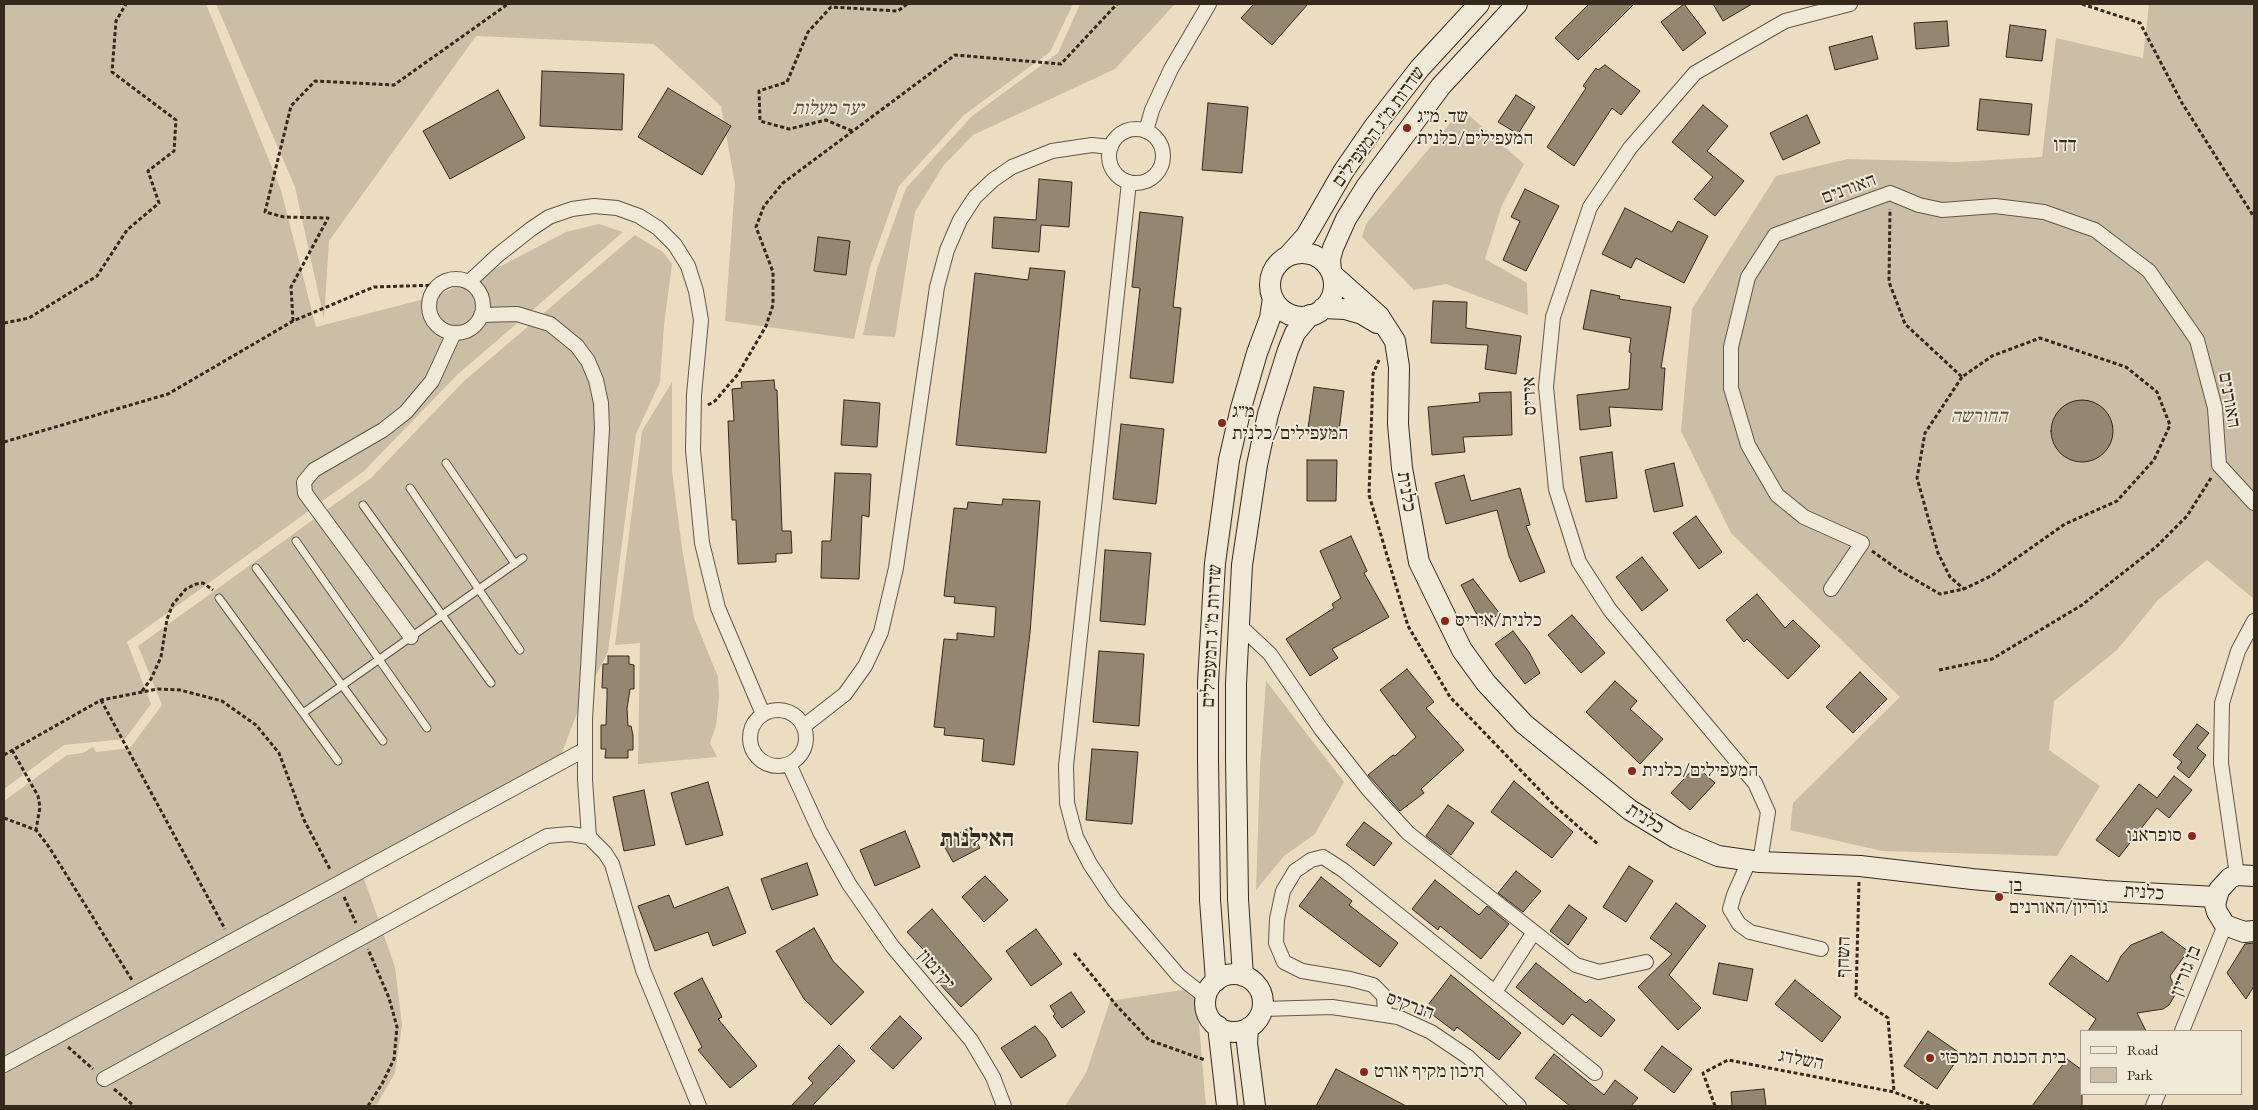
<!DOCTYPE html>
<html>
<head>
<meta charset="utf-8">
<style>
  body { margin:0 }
  #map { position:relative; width:2258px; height:1110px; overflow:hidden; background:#eaddc2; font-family:"EB Garamond",serif }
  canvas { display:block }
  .frame { position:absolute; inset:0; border:5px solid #35291c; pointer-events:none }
  .legend { position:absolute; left:2080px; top:1030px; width:162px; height:65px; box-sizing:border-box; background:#f1e9d7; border:1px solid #a69c8c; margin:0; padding:6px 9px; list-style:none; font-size:15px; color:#35291c }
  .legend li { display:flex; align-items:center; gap:10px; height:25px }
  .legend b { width:25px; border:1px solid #a69c8c }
</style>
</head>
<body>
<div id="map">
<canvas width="2258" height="1110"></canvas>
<div class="frame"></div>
<ul class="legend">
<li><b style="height:6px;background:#f1e9d7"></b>Road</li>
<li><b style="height:14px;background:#cbbea6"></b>Park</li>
</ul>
</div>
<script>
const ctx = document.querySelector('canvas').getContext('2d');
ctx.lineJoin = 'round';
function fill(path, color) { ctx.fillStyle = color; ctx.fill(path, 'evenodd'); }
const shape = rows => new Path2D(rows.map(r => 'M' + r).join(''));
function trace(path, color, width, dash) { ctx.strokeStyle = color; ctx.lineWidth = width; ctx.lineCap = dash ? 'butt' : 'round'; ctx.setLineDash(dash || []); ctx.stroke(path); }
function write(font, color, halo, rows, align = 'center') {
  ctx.font = font + ' "EB Garamond","Frank Ruhl Libre",serif'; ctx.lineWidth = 4; ctx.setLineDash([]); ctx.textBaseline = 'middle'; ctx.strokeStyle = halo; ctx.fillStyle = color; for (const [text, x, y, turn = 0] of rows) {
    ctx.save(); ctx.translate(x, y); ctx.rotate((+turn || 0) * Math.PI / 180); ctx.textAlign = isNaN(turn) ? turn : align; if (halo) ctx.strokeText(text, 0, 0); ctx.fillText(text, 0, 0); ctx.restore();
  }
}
fill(shape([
  [4,4,206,4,281,190,316,327,436,296,503,265,566,232,599,224,623,232,457,375,364,471,127,642,151,704,125,739,64,745,4,789],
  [216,4,1073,4,1050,52,964,115,899,186,870,267,854,339,725,321,735,184,721,106,654,44,476,36,329,241,324,319,295,187],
  [1080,4,1175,4,1115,69,973,135,943,166,915,212,895,337,863,335,877,269,906,188,972,116,1058,53],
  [2149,4,2254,4,2254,599,2207,560,2158,600,2117,650,2054,701,2049,750,2100,786,2057,856,1882,851,1790,830,1793,803,1900,697,1731,533,1681,431,1692,309,1776,176,1848,159,1958,162,2042,157,2056,38,2143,58],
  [1462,109,1524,164,1502,205,1485,259,1527,283,1528,315,1446,284,1414,290,1362,237,1366,224],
  [635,235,663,252,672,264,664,325,660,382,636,434,608,652,579,708,560,758,362,873,395,967,402,1025,395,1073,376,1106,4,1106,4,801,67,755,83,753,93,747,96,752,130,748,162,705,138,646,371,478,463,382],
  [672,382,672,471,682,548,694,618,718,677,719,697,716,726,710,743,717,757,638,764,640,643,615,645,642,431],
  [1266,681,1344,782,1315,834,1284,856,1256,890,1260,767],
  [1195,978,1206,1106,1065,1106,1086,1073,1110,1001,1182,990]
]), '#cbbea6');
const building = shape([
  [1254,4,1308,4,1272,45,1241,18,1254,4],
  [1589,4,1634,4,1578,60,1555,38,1589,4],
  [1684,4,1706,33,1683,51,1661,22,1684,4],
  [1713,4,1752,4,1723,21,1713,4],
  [1947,21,1949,46,1916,49,1914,23,1947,21],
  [2010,25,2046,30,2042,61,2006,57,2010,25],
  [1872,36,1878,59,1835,70,1829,47,1872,36],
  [1605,65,1640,91,1621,115,1612,108,1574,166,1547,147,1586,88,1583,86,1596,68,1598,70,1605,65],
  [542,71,624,74,622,130,540,126,542,71],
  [668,88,731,126,702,175,638,137,668,88],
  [498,90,525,138,450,179,423,131,498,90],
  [1516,95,1535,107,1518,134,1498,122,1516,95],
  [1980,99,2032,104,2029,135,1977,130,1980,99],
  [1208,103,1248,107,1242,173,1202,170,1208,103],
  [1703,105,1728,126,1707,151,1744,181,1715,216,1694,199,1713,177,1672,142,1703,105],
  [1807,115,1820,143,1783,160,1770,133,1807,115],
  [1039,179,1072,182,1069,227,1041,225,1039,252,992,248,994,217,1036,220,1039,179],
  [1525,189,1559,206,1526,271,1503,260,1520,221,1511,217,1525,189],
  [1625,208,1672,232,1678,221,1708,236,1684,283,1636,258,1631,268,1602,254,1625,208],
  [1140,212,1183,217,1173,307,1181,308,1173,383,1130,378,1140,288,1132,287,1140,212],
  [818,237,850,241,846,275,814,271,818,237],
  [1030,268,1065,271,1046,453,956,445,975,273,1028,280,1030,268],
  [1591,290,1620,296,1619,299,1671,307,1661,368,1665,368,1662,410,1609,407,1611,426,1580,430,1577,395,1629,389,1631,353,1629,352,1631,338,1583,329,1591,290],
  [1433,301,1467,302,1466,328,1521,336,1516,374,1485,369,1488,345,1431,343,1433,301],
  [774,380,775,390,777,390,782,531,791,531,792,553,776,554,776,562,738,564,736,520,732,520,728,421,734,421,732,389,742,388,741,382,774,380],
  [1314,387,1344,391,1338,439,1307,435,1314,387],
  [1511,392,1512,435,1463,437,1465,452,1432,455,1428,407,1480,402,1479,393,1511,392],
  [844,400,880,403,877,447,841,445,844,400],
  '2051 431a31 31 0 1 1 62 0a31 31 0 1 1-62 0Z',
  [1121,424,1164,429,1156,504,1113,499,1121,424],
  [1612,452,1617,498,1586,502,1580,457,1612,452],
  [1307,460,1337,460,1336,501,1307,501,1307,460],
  [1674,463,1683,506,1654,512,1645,470,1674,463],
  [835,473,871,474,869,517,862,515,859,579,821,578,822,541,831,541,835,473],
  [1464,475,1471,501,1520,488,1530,525,1526,526,1545,572,1520,582,1509,556,1497,510,1446,524,1435,483,1464,475],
  [1003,499,1040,501,1030,633,1014,765,982,761,984,739,944,735,945,728,934,727,944,639,957,640,957,633,994,637,996,607,954,603,955,597,944,596,954,508,967,509,968,502,1002,505,1003,499],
  [1696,516,1722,552,1699,569,1673,533,1696,516],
  [1351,536,1367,571,1364,573,1389,617,1332,649,1338,658,1310,676,1286,639,1334,608,1332,604,1341,598,1320,551,1351,536],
  [1105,550,1151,553,1145,625,1100,621,1105,550],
  [1642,557,1668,590,1642,611,1616,577,1642,557],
  [1473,579,1500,614,1482,624,1461,585,1473,579],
  [1757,594,1785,628,1793,620,1820,646,1788,679,1747,639,1744,642,1726,620,1757,594],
  [1572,615,1605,653,1581,673,1548,635,1572,615],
  [1513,631,1529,652,1540,673,1525,684,1495,644,1513,631],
  [1099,651,1144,654,1139,726,1093,722,1099,651],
  [608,656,629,656,629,664,634,665,634,689,630,689,627,709,628,726,631,726,633,735,633,750,628,750,628,758,605,758,606,749,601,749,601,725,606,725,607,697,607,688,602,688,603,664,608,664,608,656],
  [1407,669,1434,702,1426,708,1464,750,1421,789,1424,793,1400,811,1368,775,1393,755,1395,756,1416,737,1380,690,1407,669],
  [1860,672,1887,699,1853,733,1826,707,1860,672],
  [1615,681,1637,701,1630,709,1663,739,1640,764,1586,712,1615,681],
  [2197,724,2209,733,2197,748,2206,755,2189,778,2177,768,2182,762,2173,755,2197,724],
  [1092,749,1138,752,1132,824,1086,820,1092,749],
  [1696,766,1715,783,1690,810,1671,793,1696,766],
  [2174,776,2192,790,2169,818,2157,808,2119,857,2096,840,2139,784,2157,798,2174,776],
  [1514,781,1573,832,1552,858,1491,812,1514,781],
  [708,782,723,835,686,845,671,793,708,782],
  [644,790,655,845,624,851,613,797,644,790],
  [1448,805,1474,823,1451,855,1426,836,1448,805],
  [1364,822,1392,843,1374,866,1346,845,1364,822],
  [969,828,980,848,953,862,942,842,969,828],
  [905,831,920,867,875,886,860,850,905,831],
  [807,863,818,895,772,910,761,879,807,863],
  [1629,866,1653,881,1626,922,1603,907,1629,866],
  [1516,871,1541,891,1523,912,1498,893,1516,871],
  [985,876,1008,900,984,922,962,897,985,876],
  [1321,877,1352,901,1349,905,1398,943,1380,967,1299,906,1321,877],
  [1435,880,1479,915,1487,906,1509,924,1481,959,1440,926,1438,930,1412,909,1435,880],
  [728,887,746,933,713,946,708,932,655,951,638,906,669,895,674,908,728,887],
  [1676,903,1706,926,1669,975,1701,1008,1678,1030,1638,987,1672,954,1650,938,1676,903],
  [1569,905,1587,918,1568,945,1550,931,1569,905],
  [932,909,992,979,961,1007,938,982,946,974,907,932,932,909],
  [814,928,833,961,864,992,831,1025,804,999,776,951,814,928],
  [1036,929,1062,964,1031,986,1006,951,1036,929],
  [2162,932,2188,951,2170,976,2175,990,2175,995,2169,1005,2163,1009,2137,1013,2146,1031,2088,1031,2096,1019,2049,984,2071,955,2108,982,2121,956,2131,945,2162,932],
  [2254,943,2254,986,2246,999,2227,973,2245,944,2254,943],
  [1536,963,1586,1003,1590,999,1615,1020,1601,1037,1572,1014,1563,1025,1516,987,1536,963],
  [1719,963,1753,969,1747,1001,1713,994,1719,963],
  [1451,975,1521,1033,1499,1060,1457,1027,1454,1031,1425,1009,1451,975],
  [702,978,722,1017,718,1019,757,1066,730,1088,698,1050,702,1047,674,993,702,978],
  [1795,980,1841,1017,1822,1042,1775,1004,1795,980],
  [1071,992,1085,1012,1062,1028,1053,1016,1055,1014,1050,1006,1071,992],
  [900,1016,922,1038,893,1069,870,1048,900,1016],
  [1035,1026,1046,1038,1056,1056,1021,1078,1001,1048,1035,1026],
  [1928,1031,1961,1054,1937,1089,1904,1066,1928,1031],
  [839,1045,855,1061,812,1106,791,1106,813,1083,808,1078,839,1045],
  [1662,1046,1692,1069,1674,1093,1644,1070,1662,1046],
  [1554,1054,1604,1095,1615,1080,1638,1098,1631,1106,1570,1106,1535,1078,1554,1054],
  [2067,1059,2082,1070,2082,1106,2032,1106,2067,1059],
  [1336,1069,1406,1106,1316,1106,1336,1069],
  [1764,1089,1766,1106,1732,1106,1731,1092,1764,1089]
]);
fill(building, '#938772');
trace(building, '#35291c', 1);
const lane = shape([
  [446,463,515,564],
  [410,488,520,650],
  [363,505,491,683],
  [296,541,427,728],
  [256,568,383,741],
  [219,598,338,761],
  [303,713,523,558]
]);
const street = shape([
  '1109 156a27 27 0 1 1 54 0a27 27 0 1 1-54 0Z',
  [1146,131,1152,110,1171,69,1209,4],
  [1129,182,1066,766,1067,803,1076,837,1090,864,1114,900,1179,976,1206,997],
  '429 306a27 27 0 1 1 54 0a27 27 0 1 1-54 0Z',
  [469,282,498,255,531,229,549,217,572,209,594,206,617,208,639,216,658,228,675,245,688,266,696,291,701,320,694,395,693,450,702,543,718,608,763,714],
  [481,315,517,314,550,324,577,346,588,361,596,380,601,403,602,429,585,719,585,780,589,837,605,853,612,864,643,970,699,1106],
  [1831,589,1862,543,1804,517,1777,495,1748,445,1731,388,1731,347,1748,277,1775,235,1890,193,1919,205,1942,210,1995,206,2044,212,2095,230,2149,271,2197,340,2215,408,2219,465,2254,503],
  [1238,624,1270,654,1321,729,1368,789,1408,833,1576,965,1599,972,1646,962],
  [411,637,305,493,304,482,314,470,383,430,406,412,432,381,454,333],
  '750 738a28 28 0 1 1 56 0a28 28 0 1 1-56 0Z',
  [804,726,845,694,865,666,881,632,896,568,937,287,947,250,960,220,975,197,993,180,1012,167,1052,151,1092,145,1111,147],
  [789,764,820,832,849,884,892,946,971,1040,993,1077,1004,1106],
  [1749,861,1734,895,1730,909,1739,924,1750,932,1821,949],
  [1760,862,1768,812,1755,783,1610,610,1579,562,1556,489,1546,387,1553,317,1590,207,1630,148,1695,73,1785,21,1850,4],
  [2237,875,2221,763,2222,703,2238,651,2254,621],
  [1495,992,1534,932],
  [1262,1009,1332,1007,1398,1017,1431,1032,1468,1057,1519,1106],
  [1385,1015,1384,996,1373,985,1350,979,1302,971,1284,962,1276,943,1277,919,1283,891,1295,871,1311,860,1323,857,1343,870,1595,1073],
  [2182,1031,2225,925],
  [4,1065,584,750],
  [104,1079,547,836,570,834,589,837],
  [2153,1106,2158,1094]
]);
const secondary = shape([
  '1270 285a32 32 0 1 1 64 0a32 32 0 1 1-64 0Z',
  [1288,256,1306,236,1343,172,1374,127,1420,68,1479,4],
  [1331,271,1330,259,1333,248,1346,219,1366,187,1441,86,1517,4],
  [1333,275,1379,316,1395,341,1399,367,1398,424,1402,468,1419,562,1462,650,1486,683,1524,724,1630,810,1676,838,1718,856,1760,862,1860,866,1972,879,2106,891,2216,897],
  [1323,308,1345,309,1362,314,1377,323],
  [2254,876,2237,875,2230,878,2219,890,2215,905,2217,912,2225,925,2244,932,2254,931],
  '1205 1003a29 29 0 1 1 58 0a29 29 0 1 1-58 0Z',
  [1243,976,1238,899,1236,758,1236,683,1242,565,1257,465,1268,414,1288,350,1295,333,1310,315],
  [1216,981,1210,900,1208,759,1208,682,1215,563,1229,460,1241,408,1257,353,1270,318,1273,298],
  [1218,1026,1227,1106],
  [1248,1028,1247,1043,1255,1106]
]);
trace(lane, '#625646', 9);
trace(street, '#625646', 16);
trace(secondary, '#35291c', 22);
trace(shape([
  [2082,4,2140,23,2182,103,2254,217],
  [852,131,826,120,789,129,760,121,759,91,787,82,808,32,831,7,898,11,907,4],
  [293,321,291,287,328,218,284,217,265,212,291,106,315,81,394,85,508,4],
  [4,323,29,318,97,276,127,230,159,203,148,171,174,151,176,120,112,72,116,21,126,4],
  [1379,360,1373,374,1369,495,1408,626,1450,697,1556,807,1599,845],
  [1962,377,1925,433,1917,478,1938,553,1950,577,1964,589],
  [708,405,715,401,738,374,766,326,773,305,773,272,756,227,764,206,783,183,955,55,1061,64,1117,4],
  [4,442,168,394,293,321,374,287,438,285],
  [1872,551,1900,571,1940,594,1964,589,1991,576,2065,524,2117,501,2154,460,2170,425,2157,392,2126,367,2040,338,1992,356,1962,377,1905,324,1889,282,1890,209],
  [1939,670,1992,659,2082,605,2156,547,2187,516,2211,478],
  [142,691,151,679,161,657,167,619,173,604,186,589,196,584,203,583,213,590],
  [101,700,225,929],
  [12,750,38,796,40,807,36,830],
  [4,755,101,700,158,689,180,690,222,701,256,725,279,753,304,820,331,871],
  [4,818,36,830,49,847,132,980],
  [1859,882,1856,996,1888,1018,1894,1092],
  [344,897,356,923],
  [1074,953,1116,1005,1149,1040,1205,1060],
  [68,1047,93,1069],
  [114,1089,134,1106],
  [368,1106,382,1084,394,1059,397,1027,389,998,368,949],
  [1715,1106,1703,1073,1728,1060,1894,1092,1930,1106]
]), '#35291c', 3, [4, 2.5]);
trace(lane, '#f1e9d7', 7);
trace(street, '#f1e9d7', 14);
trace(secondary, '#f1e9d7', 20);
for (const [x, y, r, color] of [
  [1407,128,5,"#8f2418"],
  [1222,423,5,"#8f2418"],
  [1445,621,5,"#8f2418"],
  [1632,771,5,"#8f2418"],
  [2192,836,5,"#8f2418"],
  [1999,897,5,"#8f2418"],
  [1930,1058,5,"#8f2418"],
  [1364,1072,5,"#8f2418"]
]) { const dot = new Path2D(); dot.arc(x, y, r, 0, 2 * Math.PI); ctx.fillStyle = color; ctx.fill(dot); trace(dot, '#f1e9d7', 2); }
write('italic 19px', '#5a4e3e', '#f1e9d7', [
  ["יער מעלות",828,109],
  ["החורשה",1979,417]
]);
write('19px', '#35291c', '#f1e9d7', [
  ["שד. מ״ג",1417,117],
  ["המעפילים/כלנית",1417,139],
  ["מ״ג",1232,412],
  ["המעפילים/כלנית",1232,434],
  ["כלנית/איריס",1455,621],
  ["המעפילים/כלנית",1642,771],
  ["סופראנו",2182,836,"right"],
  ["בן",2009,886],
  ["גוריון/האורנים",2009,908],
  ["בית הכנסת המרכזי",1940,1058],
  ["תיכון מקיף אורט",1374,1072]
], 'left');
write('19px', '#35291c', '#f1e9d7', [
  ["שדרות מ\"ג המעפילים",1379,127,-54],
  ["האורנים",1849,189,-20],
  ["איריס",1530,396,-92],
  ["האורנים",2229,400,80],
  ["כלנית",1406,492,81],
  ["שדרות מ\"ג המעפילים",1212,636,-87],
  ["כלנית",1645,819,33],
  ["כלנית",2144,893,4],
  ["השחף",1844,957,-88],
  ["יקינטון",936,970,50],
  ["בן גוריון",2186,971,-68],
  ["הנרקיס",1410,1006,20],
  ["השלדג",1801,1060,11]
]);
write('20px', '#35291c', '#f1e9d7', [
  ["דדו",2065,146]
]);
write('bold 24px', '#35291c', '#f1e9d7', [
  ["האילנות",977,839]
]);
</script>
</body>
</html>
